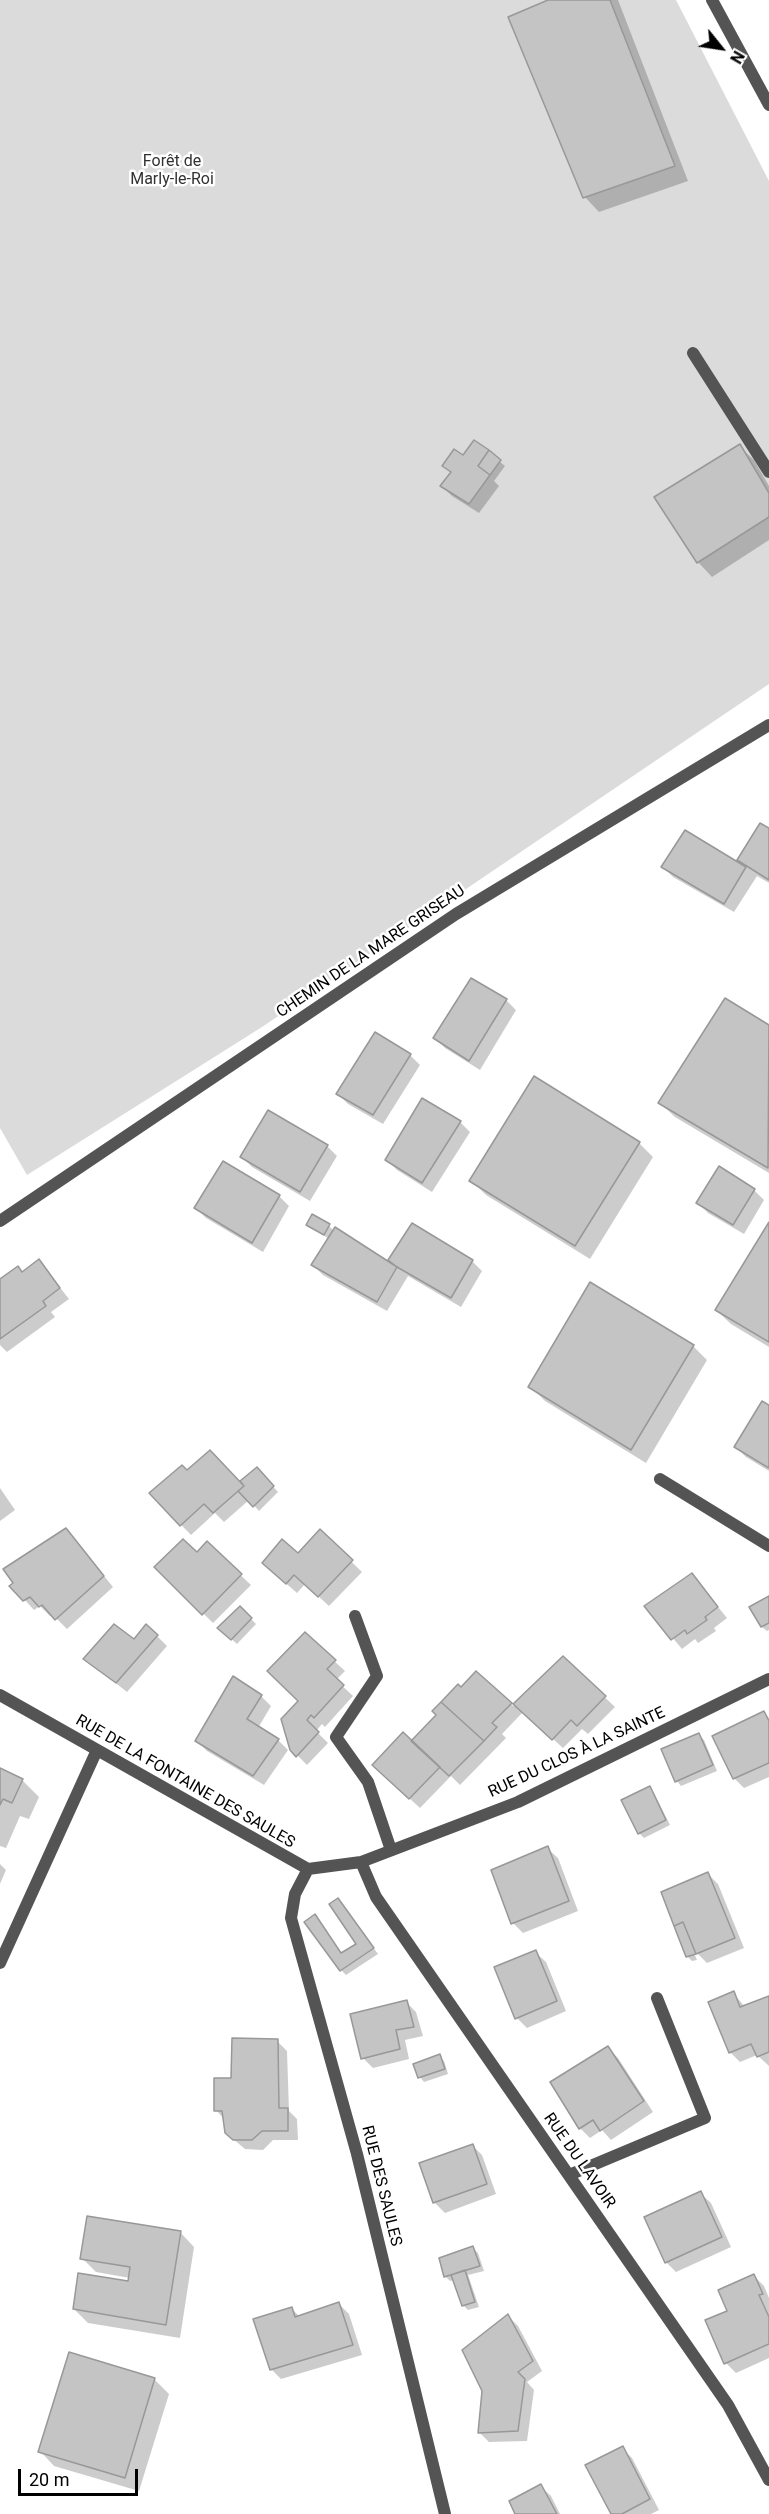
<!DOCTYPE html>
<html>
<head>
<meta charset="utf-8">
<style>
  body { margin:0 }
  #map { position:relative; width:769px; height:2514px; overflow:hidden; background:#fff; font-family:Roboto,sans-serif }
  canvas { display:block }
  .north { position:absolute; left:691px; top:18px; width:60px; height:60px; -webkit-text-stroke:4px #fff; paint-order:stroke; rotate:120deg; font-size:16px; font-weight:700; line-height:24px; text-align:center; color:#000 }
  .north::after { content:''; display:block; margin:auto; width:21px; height:27px; background:#000; clip-path:polygon(50% 0,100% 100%,50% 72%,0 100%) }
  .scale { position:absolute; left:18px; top:2469px; width:120px; height:27px; box-sizing:border-box; border:3px solid #000; border-top:0; padding-left:8px; font-size:18px; line-height:21px; white-space:nowrap; color:#000; -webkit-text-stroke:4px #fff; paint-order:stroke }
</style>
</head>
<body>
<div id="map">
<canvas width="769" height="2514"></canvas>
<div class="north">N</div>
<div class="scale">20 m</div>
</div>
<script>
const ctx = document.querySelector('canvas').getContext('2d');
ctx.lineJoin = 'round';
function fill(path, color) { ctx.fillStyle = color; ctx.fill(path, 'evenodd'); }
const shape = rows => new Path2D(rows.map(r => 'M' + r).join(''));
function trace(path, color, width, dash) { ctx.strokeStyle = color; ctx.lineWidth = width; ctx.lineCap = dash ? 'butt' : 'round'; ctx.setLineDash(dash || []); ctx.stroke(path); }
function write(font, color, halo, rows, align = 'center') {
  ctx.font = font + ' Roboto,sans-serif'; ctx.lineWidth = 5; ctx.setLineDash([]); ctx.textBaseline = 'middle'; ctx.strokeStyle = halo; ctx.fillStyle = color; for (const [text, x, y, turn = 0] of rows) {
    ctx.save(); ctx.translate(x, y); ctx.rotate((+turn || 0) * Math.PI / 180); ctx.textAlign = isNaN(turn) ? turn : align; if (halo) ctx.strokeText(text, 0, 0); ctx.fillText(text, 0, 0); ctx.restore();
  }
}
fill(shape([
  [0,0,676,0,769,181,769,684,262,1027,27,1175,0,1128]
]), '#dbdbdb');
fill(shape([
  [552,0,618,0,688,181,599,212,585,197],
  [475,442,505,466,494,481,499,486,479,513,452,496,442,486,451,473,444,466,464,457],
  [739,446,754,460,769,486,769,540,712,577,698,562,656,497],
  [760,825,769,830,769,883,757,876,734,912,673,877,663,867,737,862],
  [506,1000,516,1010,480,1070,445,1048,435,1038],
  [726,1000,769,1027,769,1173,675,1117,660,1103],
  [375,1034,410,1055,420,1065,383,1124,348,1104,338,1094],
  [460,1122,470,1132,432,1192,397,1170,387,1160],
  [639,1143,653,1157,590,1259,486,1195,471,1180],
  [327,1146,337,1156,310,1201,252,1167,242,1157],
  [754,1190,764,1200,744,1234,708,1213,698,1203],
  [279,1196,289,1206,263,1252,206,1218,196,1208],
  [308,1225,329,1226,334,1231,389,1262,412,1225,472,1261,482,1271,461,1307,408,1276,387,1311,323,1275,313,1265,329,1239],
  [769,1225,769,1347,731,1324,716,1310],
  [39,1261,69,1299,51,1312,55,1317,7,1352,0,1345,0,1281,22,1273],
  [693,1346,707,1360,646,1463,545,1401,530,1386],
  [769,1407,769,1471,746,1457,736,1447],
  [257,1469,278,1492,259,1511,249,1500,224,1522,215,1513,191,1535,151,1494,187,1472,240,1483],
  [0,1488,15,1510,0,1521],
  [320,1531,362,1572,329,1606,305,1584,297,1593,274,1573,298,1555],
  [75,1540,113,1587,67,1629,52,1614,50,1616,40,1606,34,1610,12,1586],
  [207,1543,251,1585,213,1623,156,1567,197,1554],
  [692,1575,727,1618,714,1628,716,1631,698,1643,695,1639,682,1649,646,1606],
  [769,1598,769,1630,767,1631,762,1627],
  [240,1608,256,1624,237,1644,219,1628],
  [305,1634,345,1671,336,1680,353,1696,325,1727,322,1724,316,1731,328,1743,307,1765,291,1749,300,1701],
  [157,1636,167,1646,127,1692,85,1659,134,1641],
  [563,1658,615,1707,588,1734,582,1729,563,1748,523,1712,502,1734,506,1738,460,1785,451,1776,420,1808,384,1775,476,1673,513,1706],
  [261,1696,271,1706,258,1728,278,1740,288,1750,264,1785,207,1751,197,1741],
  [764,1713,769,1718,769,1777,744,1788,734,1778],
  [699,1735,704,1740,717,1771,681,1786,677,1781],
  [0,1770,22,1780,39,1797,29,1819,20,1816,6,1848,0,1846],
  [650,1788,654,1793,670,1825,644,1838,639,1833],
  [547,1848,558,1858,578,1911,523,1933,513,1923],
  [0,1864,6,1870,0,1884],
  [708,1874,718,1884,744,1948,707,1963,697,1953,689,1934,686,1934,697,1960,692,1961,687,1956,663,1893],
  [338,1900,378,1954,346,1975,341,1970,342,1954,358,1944],
  [535,1952,546,1962,566,2011,527,2028,517,2018],
  [733,1993,745,2007,769,1997,769,2066,757,2055,740,2062,730,2052],
  [406,2002,416,2012,423,2036,405,2040,409,2059,373,2068,363,2058],
  [277,2041,287,2051,289,2111,297,2119,298,2140,273,2140,263,2150,245,2149,226,2133,224,2119,216,2110,232,2079],
  [608,2048,618,2058,653,2112,611,2140,602,2130,590,2138,580,2128],
  [439,2056,444,2061,448,2074,424,2082,420,2077],
  [472,2145,482,2155,496,2194,445,2213,435,2203,421,2164],
  [700,2193,711,2203,731,2247,676,2272,666,2262,646,2218],
  [180,2232,194,2247,180,2338,88,2323,74,2309,129,2282,130,2278,96,2272,82,2258],
  [473,2248,478,2253,484,2271,468,2275,479,2307,468,2310,463,2305,454,2280,450,2281,445,2276],
  [754,2276,764,2286,769,2298,769,2358,736,2373,726,2363,729,2311],
  [339,2304,349,2314,362,2355,281,2379,271,2369,291,2308,300,2317],
  [508,2316,518,2326,542,2371,527,2382,534,2390,527,2441,489,2442,479,2432],
  [70,2354,155,2380,169,2394,139,2491,54,2466,40,2451],
  [622,2448,632,2458,659,2510,651,2514,612,2514],
  [540,2486,551,2496,560,2514,517,2514]
]), '#0003');
const building = shape([
  [548,0,610,0,675,166,583,198,508,17,548,0],
  [474,440,489,450,478,466,490,475,469,504,440,486,451,472,442,466,454,449,463,455,474,440],
  [740,444,769,493,769,517,697,563,654,497,740,444],
  [489,450,501,460,490,475,478,466,489,450],
  [760,823,769,828,769,880,737,860,760,823],
  [685,830,746,867,724,904,661,867,685,830],
  [471,978,507,999,469,1061,433,1038,471,978],
  [725,998,769,1025,768,1168,658,1103,725,998],
  [375,1032,411,1054,373,1115,336,1094,375,1032],
  [534,1076,640,1142,575,1246,469,1181,534,1076],
  [422,1098,461,1121,422,1183,385,1160,422,1098],
  [268,1110,328,1145,300,1192,240,1157,268,1110],
  [223,1161,280,1195,252,1243,194,1208,223,1161],
  [719,1166,755,1189,733,1225,696,1203,719,1166],
  [312,1214,330,1224,324,1235,306,1225,312,1214],
  [769,1222,769,1342,715,1310,769,1222],
  [412,1223,473,1260,451,1298,397,1267,388,1260,412,1223],
  [335,1227,397,1267,377,1302,311,1265,335,1227],
  [39,1259,60,1288,43,1301,46,1306,0,1339,0,1279,18,1266,22,1272,39,1259],
  [590,1282,694,1345,631,1450,528,1387,590,1282],
  [762,1401,769,1405,769,1468,734,1447,762,1401],
  [210,1450,244,1486,213,1513,204,1504,180,1526,149,1493,182,1465,187,1470,210,1450],
  [257,1467,274,1486,253,1507,238,1491,244,1486,240,1481,257,1467],
  [66,1528,104,1576,55,1620,42,1605,39,1607,30,1597,23,1601,9,1586,13,1583,3,1569,66,1528],
  [320,1529,353,1560,318,1597,294,1575,286,1584,262,1563,282,1539,298,1553,320,1529],
  [183,1539,197,1552,207,1541,242,1574,202,1615,154,1567,183,1539],
  [692,1573,718,1607,705,1617,707,1620,687,1634,685,1630,671,1640,644,1606,692,1573],
  [769,1596,769,1623,761,1627,749,1607,769,1596],
  [240,1606,252,1618,231,1640,217,1628,240,1606],
  [114,1624,134,1639,146,1624,158,1635,116,1683,83,1659,114,1624],
  [305,1632,336,1660,327,1669,344,1685,314,1718,311,1715,307,1720,319,1732,296,1757,290,1750,281,1719,298,1701,267,1671,305,1632],
  [563,1656,606,1696,577,1726,571,1720,552,1740,513,1704,563,1656],
  [476,1671,512,1703,492,1723,497,1727,484,1741,441,1702,458,1684,461,1687,476,1671],
  [233,1676,262,1695,247,1719,279,1739,253,1776,195,1741,233,1676],
  [441,1702,484,1741,449,1776,411,1741,436,1715,432,1711,441,1702],
  [764,1711,769,1721,769,1763,733,1779,712,1736,764,1711],
  [403,1732,440,1767,409,1799,372,1765,403,1732],
  [699,1733,713,1765,675,1782,661,1749,699,1733],
  [0,1768,23,1779,12,1803,3,1799,0,1805,0,1768],
  [650,1786,666,1820,638,1834,621,1800,650,1786],
  [548,1846,569,1901,511,1924,491,1870,548,1846],
  [708,1872,735,1938,696,1954,683,1922,674,1926,661,1892,708,1872],
  [338,1898,374,1948,340,1971,304,1922,315,1914,341,1953,356,1944,329,1904,338,1898],
  [683,1922,696,1954,686,1957,674,1926,683,1922],
  [536,1950,557,2001,515,2019,494,1967,536,1950],
  [734,1991,740,2007,769,1996,769,2052,757,2057,751,2044,729,2053,708,2002,734,1991],
  [407,2000,414,2027,396,2030,400,2049,361,2059,350,2014,407,2000],
  [232,2038,278,2039,279,2108,288,2108,288,2131,262,2131,252,2140,233,2140,225,2133,222,2111,214,2111,214,2078,231,2078,232,2038],
  [608,2046,644,2101,600,2131,593,2120,579,2129,550,2082,608,2046],
  [440,2054,445,2069,418,2078,413,2064,440,2054],
  [473,2144,487,2184,433,2203,419,2163,473,2144],
  [701,2191,722,2237,665,2263,644,2217,701,2191],
  [87,2216,181,2231,166,2325,73,2309,78,2273,128,2281,130,2267,80,2259,87,2216],
  [473,2246,480,2266,444,2277,439,2258,473,2246],
  [465,2270,475,2302,462,2306,451,2275,465,2270],
  [754,2274,763,2294,759,2295,769,2317,769,2344,724,2364,705,2320,727,2311,718,2290,754,2274],
  [339,2302,353,2345,270,2370,253,2319,292,2307,295,2317,339,2302],
  [508,2314,533,2361,518,2372,525,2379,518,2431,478,2433,482,2391,462,2350,508,2314],
  [69,2352,155,2378,125,2478,38,2452,69,2352],
  [623,2446,650,2499,622,2514,611,2514,585,2465,623,2446],
  [541,2484,557,2514,515,2514,509,2501,541,2484]
]);
fill(building, '#c4c4c4');
trace(building, '#989898', 1.5);
trace(shape([
  [693,353,769,472],
  [660,1479,769,1546],
  [355,1616,377,1676,336,1737,368,1782,391,1850]
]), '#545454', 12);
trace(shape([
  [712,0,769,105],
  [0,1221,456,914,769,725],
  [0,1695,308,1869,361,1862,518,1802,769,1679],
  [361,1862,376,1897,728,2405,769,2480],
  [308,1869,295,1894,291,1918,357,2154,445,2514],
  [0,1963,97,1750],
  [569,2175,705,2118,657,1998]
]), '#545454', 12);
write('16px', '#323232', '#fff', [
  ["Forêt de",172,162],
  ["Marly-le-Roi",172,180]
]);
write('16px', '#000', '#fff', [
  ["CHEMIN DE LA MARE GRISEAU",371,952,-34],
  ["RUE DU CLOS À LA SAINTE",577,1753,-25],
  ["RUE DE LA FONTAINE DES SAULES",185,1782,30],
  ["RUE DU LAVOIR",579,2161,55],
  ["RUE DES SAULES",381,2186,76]
]);
</script>
</body>
</html>
